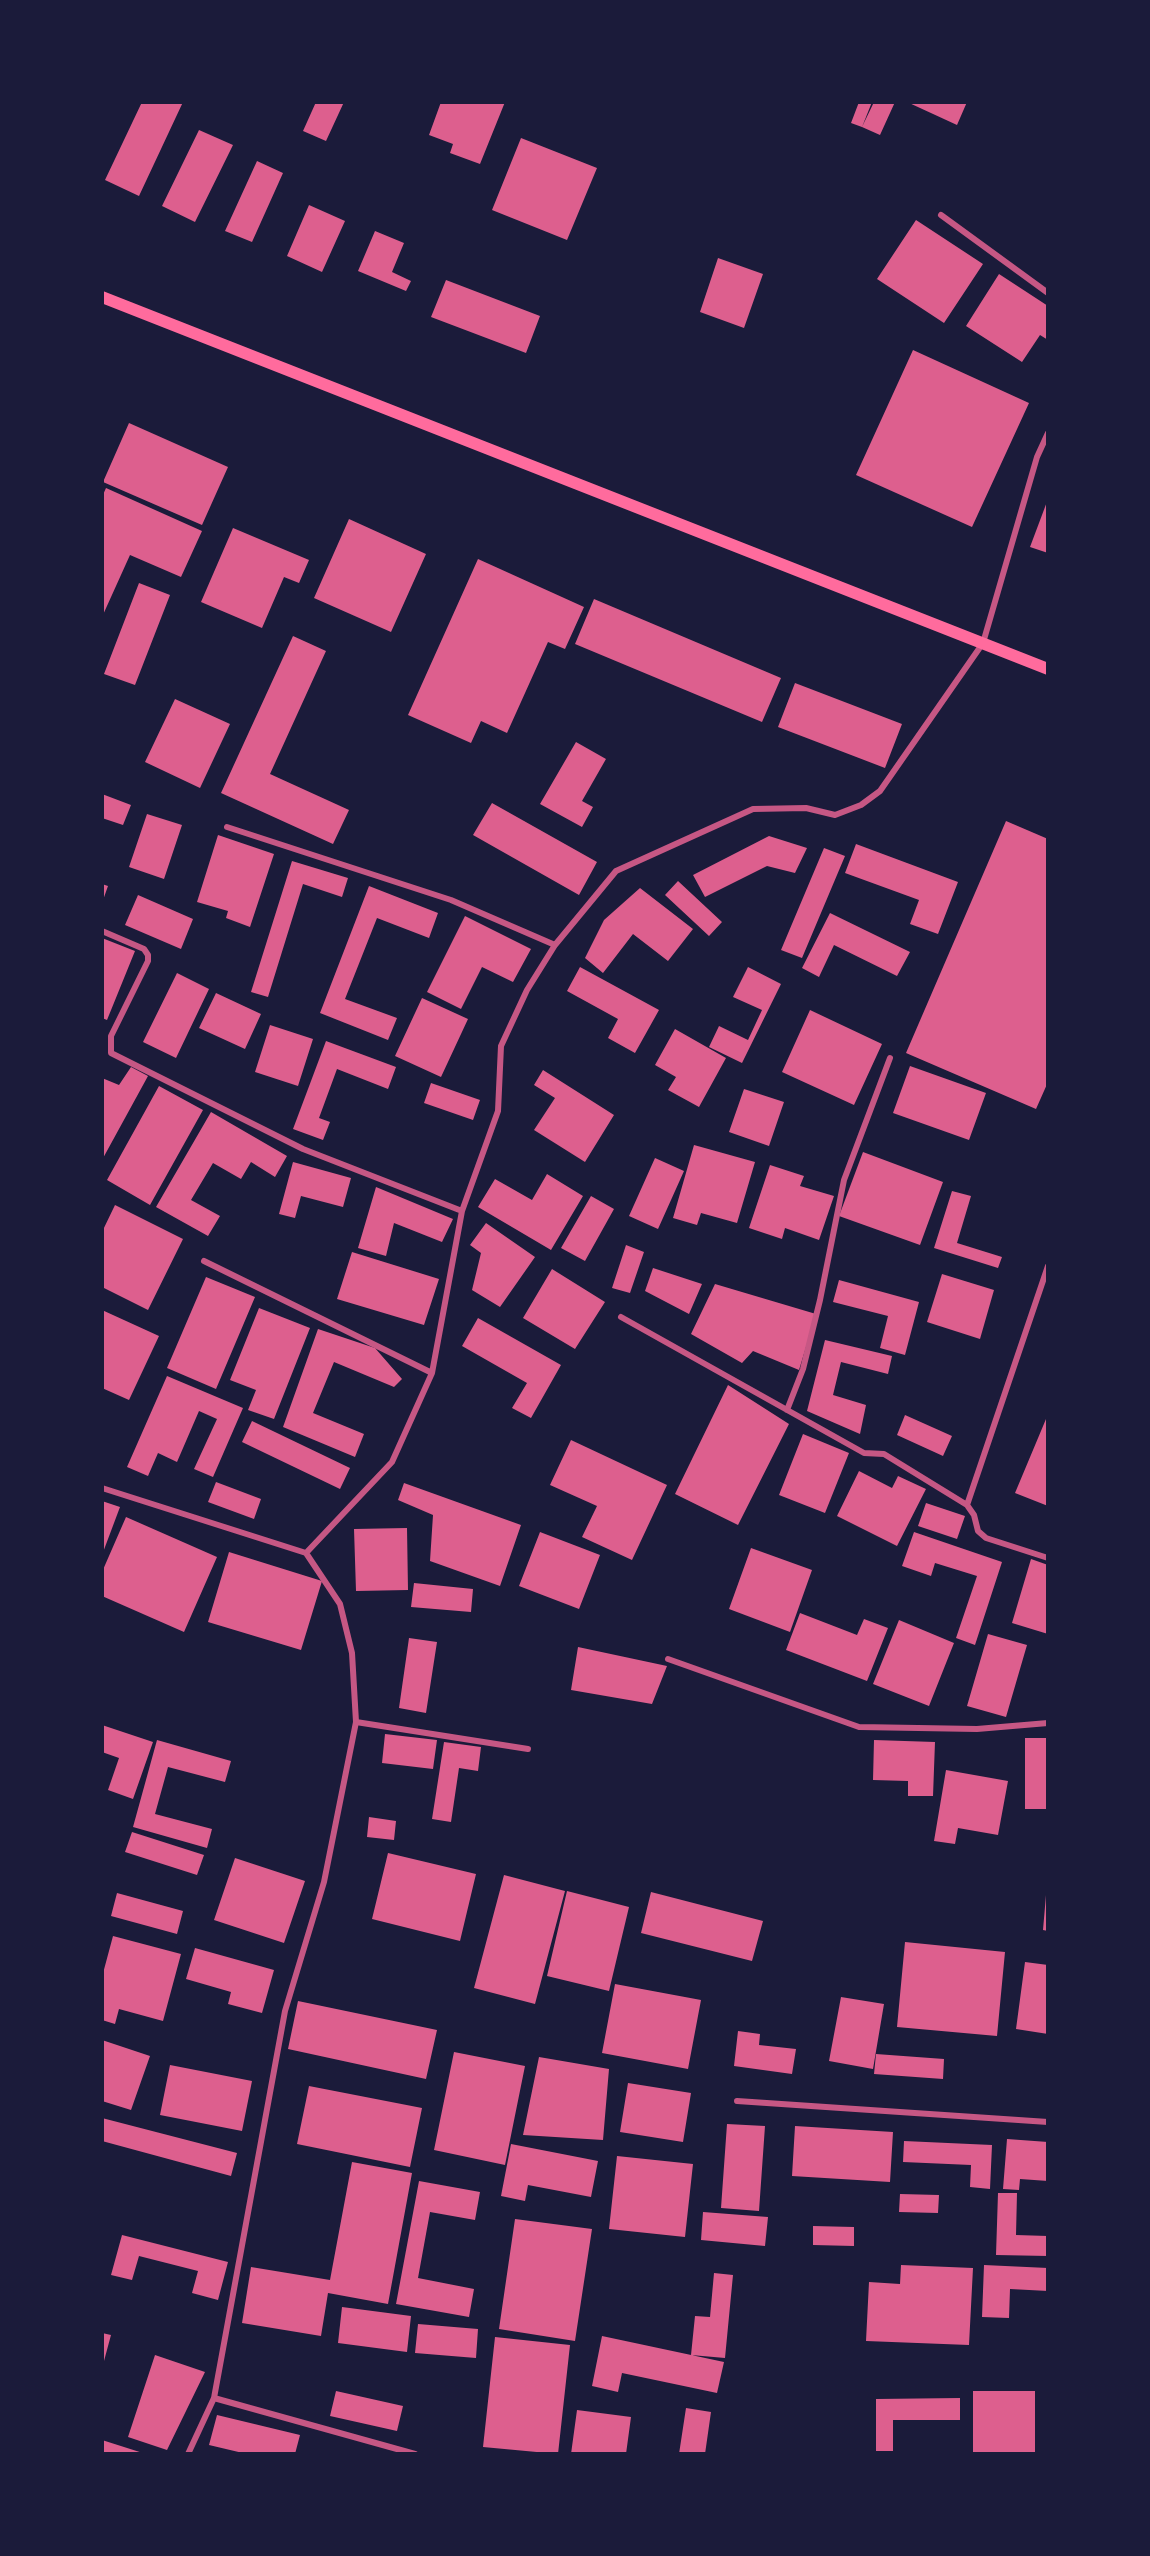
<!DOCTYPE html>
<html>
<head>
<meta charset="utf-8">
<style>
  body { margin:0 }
  #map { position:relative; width:1150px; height:2556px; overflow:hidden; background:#1b1b3a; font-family:"Sofia Sans Condensed",sans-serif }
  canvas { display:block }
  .frame { position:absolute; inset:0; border:104px solid #1b1b3a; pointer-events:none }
</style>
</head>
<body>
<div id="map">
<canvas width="1150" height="2556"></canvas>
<div class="frame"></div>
</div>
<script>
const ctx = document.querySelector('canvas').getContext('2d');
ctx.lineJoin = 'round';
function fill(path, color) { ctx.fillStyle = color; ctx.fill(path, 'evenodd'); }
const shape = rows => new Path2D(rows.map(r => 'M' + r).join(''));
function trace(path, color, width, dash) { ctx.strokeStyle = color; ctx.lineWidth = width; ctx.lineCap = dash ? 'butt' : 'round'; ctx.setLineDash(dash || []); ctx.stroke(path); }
fill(shape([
  [142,102,183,102,139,196,105,180],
  [316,102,344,102,326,141,303,131],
  [441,102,505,102,480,164,450,153,453,144,429,135],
  [859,102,872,102,862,127,851,123],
  [874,102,895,102,880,135,862,127],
  [907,102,967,102,957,125],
  [199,130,233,145,195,222,162,206],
  [521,138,597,168,567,240,492,210],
  [257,161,283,173,252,242,225,231],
  [309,205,345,221,322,272,287,256],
  [916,220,983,264,944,323,877,279],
  [375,231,404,243,392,272,411,281,406,291,358,271],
  [718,258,763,274,744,328,700,312],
  [999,274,1048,306,1048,340,1040,335,1022,362,966,326],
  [446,280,540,316,526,353,431,317],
  [913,350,1029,403,972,527,856,475],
  [129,423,228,467,202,525,103,482],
  [106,488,202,531,181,577,130,555,102,617,102,497],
  [1048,499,1048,553,1030,547],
  [349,519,426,554,391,632,314,598],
  [233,528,309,560,299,583,284,577,262,628,201,602],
  [478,559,584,607,565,649,548,642,507,733,481,721,471,743,408,715],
  [139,583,170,595,135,685,104,674],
  [594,599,781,678,762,722,575,644],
  [293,636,326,651,270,774,349,810,333,844,221,793],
  [795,683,902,724,885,768,778,727],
  [175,699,230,724,200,788,145,762],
  [576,742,606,759,582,801,593,807,582,827,540,804],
  [102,794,131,805,123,825,102,818],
  [492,803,597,862,579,895,473,835],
  [147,814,182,825,164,879,129,867],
  [1006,821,1048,839,1048,1082,1036,1109,906,1053],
  [218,835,274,854,250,927,226,918,228,911,197,902],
  [769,836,807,848,795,873,767,866,705,897,693,875],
  [856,844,958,882,938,934,910,924,919,900,845,873],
  [824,848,845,856,802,958,781,950],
  [292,861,348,878,342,897,303,884,268,997,251,992],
  [678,881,722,922,709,936,665,895],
  [102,884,108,886,102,903],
  [369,886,438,913,429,938,377,918,345,999,397,1018,388,1040,320,1013],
  [640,888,693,929,668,961,633,934,603,973,585,958,604,920],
  [138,895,193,919,181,949,125,925],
  [830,913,910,952,897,976,834,945,819,977,802,968],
  [465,916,531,949,513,982,482,967,461,1009,427,992],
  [102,938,135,951,107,1020,102,1018],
  [580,967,659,1010,635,1053,608,1038,618,1019,567,991],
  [748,967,781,984,742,1063,709,1047,719,1026,748,1040,762,1010,733,997],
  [177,973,209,989,176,1058,143,1042],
  [216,993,261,1014,245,1049,199,1028],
  [422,998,468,1019,441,1077,395,1056],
  [810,1010,882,1044,854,1105,782,1072],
  [270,1025,313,1039,298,1086,255,1072],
  [675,1029,726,1058,699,1107,668,1090,676,1077,655,1065],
  [326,1041,396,1067,388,1089,337,1069,319,1118,330,1122,323,1140,293,1129],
  [910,1066,986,1093,969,1140,893,1113],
  [131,1067,148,1076,102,1160,102,1078,119,1085],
  [543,1070,614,1115,585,1162,534,1130,555,1098,534,1085],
  [431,1083,480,1100,473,1120,424,1103],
  [159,1086,203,1110,150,1205,107,1180],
  [744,1089,784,1102,769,1146,729,1132],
  [211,1112,287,1156,275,1177,251,1162,241,1179,213,1163,191,1200,220,1216,208,1236,156,1207],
  [694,1145,755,1162,737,1223,701,1213,697,1225,673,1218],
  [863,1152,943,1182,920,1245,839,1216],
  [655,1158,684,1171,658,1229,629,1216],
  [293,1162,351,1178,343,1207,301,1196,295,1218,279,1214],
  [770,1165,804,1176,800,1186,834,1196,819,1240,785,1228,782,1239,749,1228],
  [547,1174,583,1196,551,1250,478,1207,495,1179,532,1200],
  [376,1187,453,1219,442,1242,394,1223,386,1256,358,1248],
  [952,1191,971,1196,957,1243,1002,1257,998,1268,934,1248],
  [591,1196,614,1209,585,1261,561,1248],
  [115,1205,183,1239,148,1310,102,1287,102,1232],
  [486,1223,535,1257,500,1307,472,1290,481,1253,470,1245],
  [626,1245,644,1252,630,1293,612,1288],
  [352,1252,439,1279,424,1325,337,1299],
  [653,1268,702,1284,689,1314,645,1291],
  [552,1269,605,1302,575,1349,523,1318],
  [942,1274,994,1290,980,1339,927,1322],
  [206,1277,255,1297,216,1389,167,1368],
  [839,1280,919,1302,905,1355,880,1348,888,1316,833,1302],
  [715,1284,816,1314,799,1370,753,1351,742,1363,691,1334],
  [259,1308,310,1328,274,1419,248,1410,256,1390,230,1380],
  [102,1310,159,1336,129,1400,102,1388],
  [478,1318,561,1365,531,1418,512,1408,527,1383,462,1346],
  [318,1329,375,1348,402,1379,394,1387,334,1362,313,1413,364,1434,355,1457,283,1427],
  [825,1340,892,1356,888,1374,841,1362,833,1395,866,1405,860,1434,807,1411],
  [167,1376,243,1408,213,1477,194,1469,217,1419,199,1411,177,1462,158,1453,148,1476,127,1467],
  [728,1385,789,1424,738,1525,675,1494],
  [905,1415,952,1436,943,1456,897,1435],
  [1046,1419,1048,1420,1048,1506,1015,1493],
  [252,1421,350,1468,340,1489,242,1442],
  [803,1434,849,1453,825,1513,779,1495],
  [571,1440,667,1485,632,1560,582,1537,597,1506,550,1485],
  [859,1471,892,1488,898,1476,926,1489,897,1546,837,1516],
  [216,1482,261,1499,254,1519,208,1502],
  [404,1483,521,1525,500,1586,430,1561,433,1515,398,1500],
  [102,1501,120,1507,102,1555],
  [926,1503,965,1516,957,1539,918,1526],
  [126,1517,217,1557,184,1632,102,1596,102,1572],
  [407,1528,408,1590,356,1591,354,1529],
  [540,1532,600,1555,579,1609,519,1586],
  [914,1532,1002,1562,975,1645,956,1638,977,1576,935,1563,931,1576,902,1566],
  [751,1548,812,1570,790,1632,729,1609],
  [229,1552,322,1581,301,1650,208,1622],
  [1031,1559,1048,1565,1048,1634,1012,1623],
  [414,1583,473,1589,471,1612,411,1607],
  [800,1613,857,1635,864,1619,888,1628,867,1681,786,1650],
  [899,1620,954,1643,929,1706,873,1684],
  [988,1634,1027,1645,1006,1717,967,1706],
  [409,1638,437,1642,426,1713,399,1708],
  [578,1647,667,1666,652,1704,571,1690],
  [102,1725,153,1742,133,1799,108,1790,119,1758,102,1752],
  [385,1734,437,1740,433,1769,382,1763],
  [1025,1738,1048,1738,1048,1809,1025,1809],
  [157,1740,231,1761,225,1782,168,1767,155,1814,212,1829,207,1848,133,1827],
  [874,1740,935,1742,933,1796,908,1796,908,1781,873,1780],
  [444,1742,481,1747,478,1771,459,1768,451,1822,432,1819],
  [946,1770,1008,1781,998,1835,958,1828,955,1844,934,1841],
  [369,1817,396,1821,394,1840,367,1837],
  [132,1832,204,1855,197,1875,125,1852],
  [388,1853,476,1874,460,1941,372,1919],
  [235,1858,305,1881,284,1943,214,1920],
  [504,1875,565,1891,535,2004,474,1988],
  [567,1891,629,1907,609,1991,547,1976],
  [651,1892,763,1921,752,1961,641,1933],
  [117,1893,183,1911,177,1934,111,1916],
  [1046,1895,1048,1895,1048,1931,1043,1930],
  [113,1936,181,1954,163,2021,119,2009,115,2024,102,2020,102,1977],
  [905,1942,1005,1952,997,2036,897,2027],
  [195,1948,274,1970,262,2013,228,2004,231,1992,186,1979],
  [1025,1962,1048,1965,1048,2034,1016,2029],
  [615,1984,701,2000,688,2069,602,2053],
  [841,1997,884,2004,873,2069,829,2061],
  [298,2001,437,2030,426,2079,288,2049],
  [738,2031,760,2034,759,2045,796,2049,792,2074,734,2066],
  [102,2040,150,2056,131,2110,102,2101],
  [454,2052,525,2066,505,2165,434,2150],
  [876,2054,944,2059,943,2079,874,2074],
  [539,2057,609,2069,603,2140,523,2135],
  [170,2065,252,2081,242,2131,160,2115],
  [628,2083,691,2093,683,2142,620,2132],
  [309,2086,422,2108,410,2167,297,2144],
  [102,2118,237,2153,231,2176,102,2141],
  [727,2124,765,2126,759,2211,721,2208],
  [795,2126,893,2132,890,2182,792,2176],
  [1007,2139,1048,2142,1048,2181,1020,2179,1019,2190,1003,2189],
  [904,2141,992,2145,990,2189,970,2187,971,2165,903,2162],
  [511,2144,598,2161,591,2197,528,2185,525,2201,501,2196],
  [617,2156,693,2164,685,2237,609,2229],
  [352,2162,412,2173,388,2304,328,2293,321,2336,242,2323,251,2267,330,2280],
  [419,2181,480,2192,475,2220,430,2212,418,2278,474,2289,469,2317,396,2304],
  [998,2193,1017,2193,1016,2235,1048,2236,1048,2256,996,2255],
  [900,2194,939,2195,938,2213,899,2212],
  [703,2212,768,2217,765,2246,701,2240],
  [515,2219,592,2229,575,2341,499,2329],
  [813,2226,854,2227,854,2246,813,2245],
  [122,2235,228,2262,218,2300,192,2293,198,2271,139,2256,132,2280,111,2275],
  [901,2265,973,2268,969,2345,866,2341,869,2282,900,2284],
  [984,2265,1048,2268,1048,2291,1010,2289,1009,2318,982,2317],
  [714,2273,733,2275,725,2358,691,2355,695,2316,710,2317],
  [342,2307,411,2316,407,2352,338,2343],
  [418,2324,478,2329,476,2358,415,2353],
  [102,2333,111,2335,104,2361,102,2361],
  [602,2336,724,2362,717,2393,622,2373,618,2392,592,2386],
  [495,2337,570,2345,558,2454,483,2447],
  [155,2355,205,2372,167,2450,128,2437],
  [336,2391,403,2406,397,2431,330,2416],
  [973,2391,1035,2391,1035,2454,973,2454],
  [960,2398,960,2420,893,2420,893,2451,876,2451,876,2399],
  [686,2408,711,2412,705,2454,679,2454],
  [577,2410,631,2417,626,2454,571,2454],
  [217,2415,300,2435,295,2454,247,2454,209,2445],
  [102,2440,146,2454,102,2454]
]), '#dd5f8e');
trace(shape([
  [941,215,1048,293],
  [227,827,451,900,555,945],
  [102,931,144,949,148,955,148,961,111,1036,111,1053,303,1149,462,1211],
  [204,1261,432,1373],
  [621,1317,864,1453,884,1454,967,1505,974,1515,978,1531,986,1538,1048,1558],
  [787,1410,803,1369,820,1300,844,1180,890,1058],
  [102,1488,306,1553,340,1604,352,1653,356,1722,324,1882,285,2011,214,2398,188,2454],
  [967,1505,1048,1266],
  [306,1553,392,1462,432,1373,462,1211,498,1111,501,1046,527,990,555,945,616,871,753,809,806,808,835,815,861,805,880,791,983,643,1037,457,1048,433],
  [668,1659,859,1727,977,1729,1048,1723],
  [356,1722,528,1749],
  [737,2101,1048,2122],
  [214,2398,415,2454]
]), '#c65784', 6);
trace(shape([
  [102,297,1048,669]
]), '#ff6b9d', 12);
</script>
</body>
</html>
